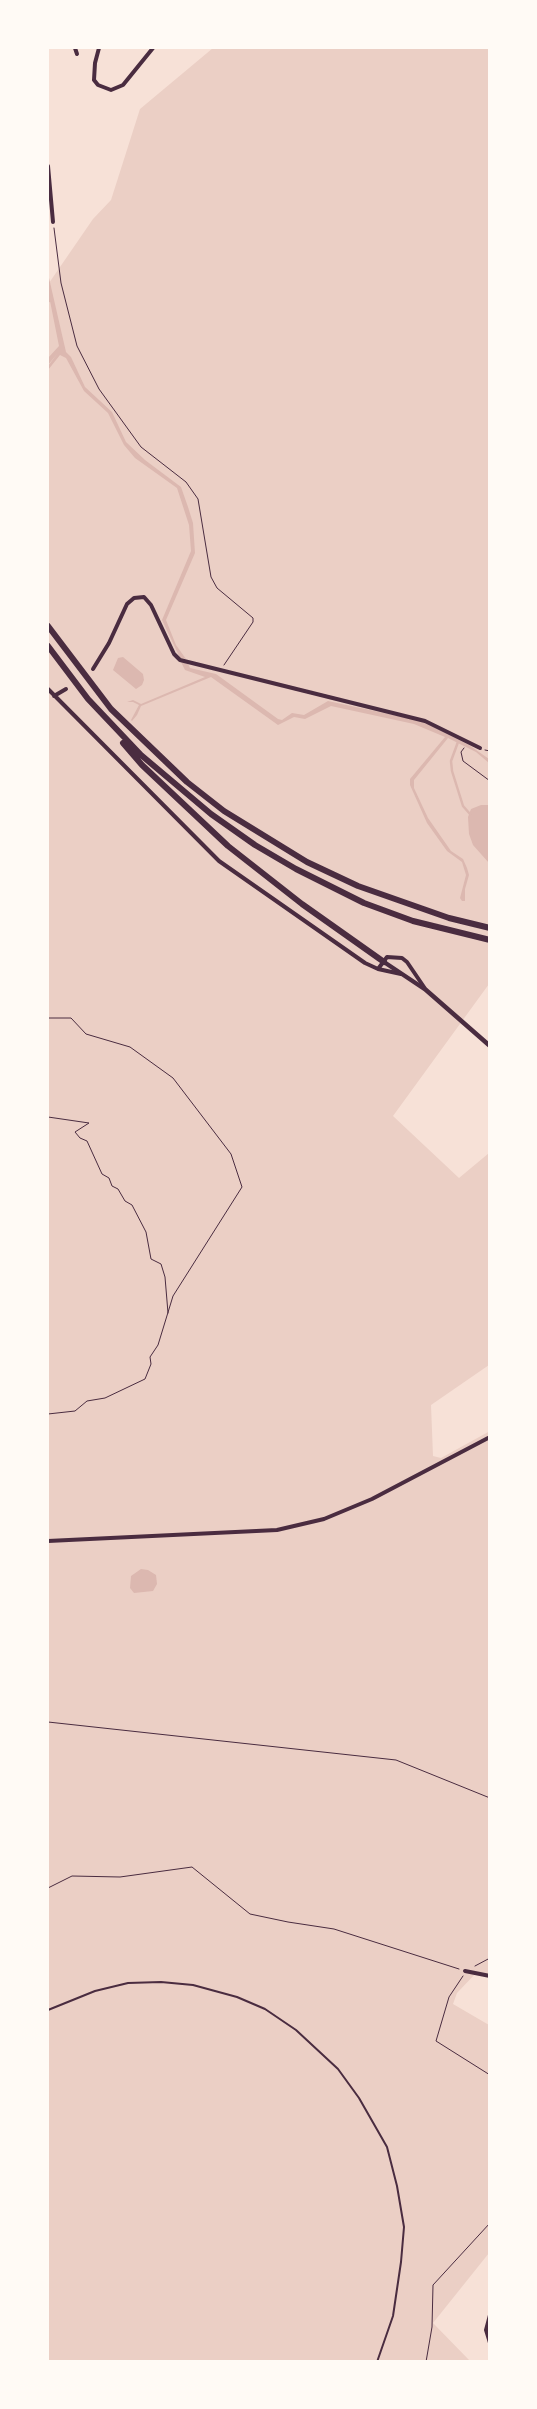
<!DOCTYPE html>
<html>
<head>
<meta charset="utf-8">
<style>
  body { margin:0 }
  #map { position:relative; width:537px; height:2409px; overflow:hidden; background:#f7e1d7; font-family:"PT Sans Narrow",sans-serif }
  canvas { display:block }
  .frame { position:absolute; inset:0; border:49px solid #fffaf5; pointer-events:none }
</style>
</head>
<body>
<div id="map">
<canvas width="537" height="2409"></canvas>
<div class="frame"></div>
</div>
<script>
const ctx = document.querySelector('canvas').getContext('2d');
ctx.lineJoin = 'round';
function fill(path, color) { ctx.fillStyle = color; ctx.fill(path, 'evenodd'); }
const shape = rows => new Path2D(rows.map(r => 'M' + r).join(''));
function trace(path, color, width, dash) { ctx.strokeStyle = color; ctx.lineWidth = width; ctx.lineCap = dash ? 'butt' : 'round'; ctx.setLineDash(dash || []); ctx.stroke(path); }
fill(shape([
  [213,48,489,48,489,984,393,1116,459,1178,489,1153,489,1365,431,1405,433,1456,441,1458,490,1431,489,1975,477,1972,457,1993,453,2004,489,2025,489,2253,433,2323,470,2361,48,2361,48,282,49,283,93,219,111,200,140,109]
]), '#ebcfc5');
fill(shape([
  [49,278,66,352,71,357,85,387,112,412,126,442,145,460,181,487,188,507,193,523,195,553,166,620,176,645,186,659,180,658,162,620,191,551,189,525,177,488,135,458,124,445,108,413,84,391,66,358,60,355,48,370,48,366,57,354,48,365,48,358,59,346,48,291],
  [123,657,143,674,144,680,142,685,136,689,113,670,118,658],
  [181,662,188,664,190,668,216,674,278,719,282,720,292,713,304,715,328,701,421,721,469,745,489,759,489,763,476,752,448,738,414,780,414,788,428,818,451,851,463,859,467,868,469,875,465,889,465,901,462,901,460,898,466,875,462,862,447,851,427,823,410,785,410,779,445,737,414,724,331,706,305,719,294,717,278,725,211,677,141,706,137,715,132,721,131,720,139,705,133,702,127,702,133,700,141,704,205,677,185,670],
  [481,805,489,805,489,863,473,845,469,834,468,817,471,809],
  [141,1569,148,1570,156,1575,157,1584,153,1591,134,1593,130,1588,131,1576]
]), '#dcb8b0');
trace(shape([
  [48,292,50,301],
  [458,742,451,761,452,771,463,806,470,814]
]), '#dcb8b0', 2.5);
trace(shape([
  [54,228,61,283,77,346,99,389,141,447,186,482,198,499,211,577,217,588,253,618,253,622,224,665],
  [464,748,461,752,463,761,490,781],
  [485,750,490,751],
  [48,1018,71,1018,86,1034,130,1047,173,1078,231,1154,242,1187,173,1296,158,1345,150,1357,151,1364,145,1379,105,1398,87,1401,75,1411,48,1414],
  [48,1117,89,1123,75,1132,80,1138,87,1141,102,1174,109,1178,112,1186,118,1189,125,1201,132,1205,146,1232,151,1259,161,1264,165,1277,168,1313],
  [48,1722,396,1760,490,1798],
  [48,1888,72,1876,120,1877,192,1867,250,1914,288,1922,334,1929,459,1969],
  [475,1966,490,1958],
  [463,1976,449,1997,436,2041,490,2075],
  [426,2362,432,2327,433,2285,490,2223]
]), '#4a2c40', 1);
trace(shape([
  [48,2010,95,1991,128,1983,161,1982,193,1985,237,1997,265,2009,296,2030,338,2069,359,2098,387,2147,397,2186,404,2227,401,2262,393,2316,377,2362]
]), '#4a2c40', 2);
trace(shape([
  [75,48,77,54],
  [99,48,95,63,94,80,98,85,111,90,123,85,153,48],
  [48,166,53,222],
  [93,669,109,643,127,604,134,598,144,597,151,605,174,654,180,660,425,721,480,748],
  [48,689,219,861,365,963,378,969,401,974],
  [54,696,66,689],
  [378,969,387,957,402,958,407,962,426,990],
  [48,1541,277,1530,324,1519,372,1499,490,1437],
  [465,1971,490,1976],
  [490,2315,486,2330,490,2343]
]), '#4a2c40', 4);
trace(shape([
  [384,962,426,990,490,1046]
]), '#4a2c40', 4.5);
trace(shape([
  [48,626,111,709,187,782,224,811,307,862,358,886,449,918,490,928],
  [48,646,88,699,141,755,211,814,255,845,296,869,364,903,413,921,490,940],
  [123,743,142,765,228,846,302,904,384,962]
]), '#4a2c40', 6);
</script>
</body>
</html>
